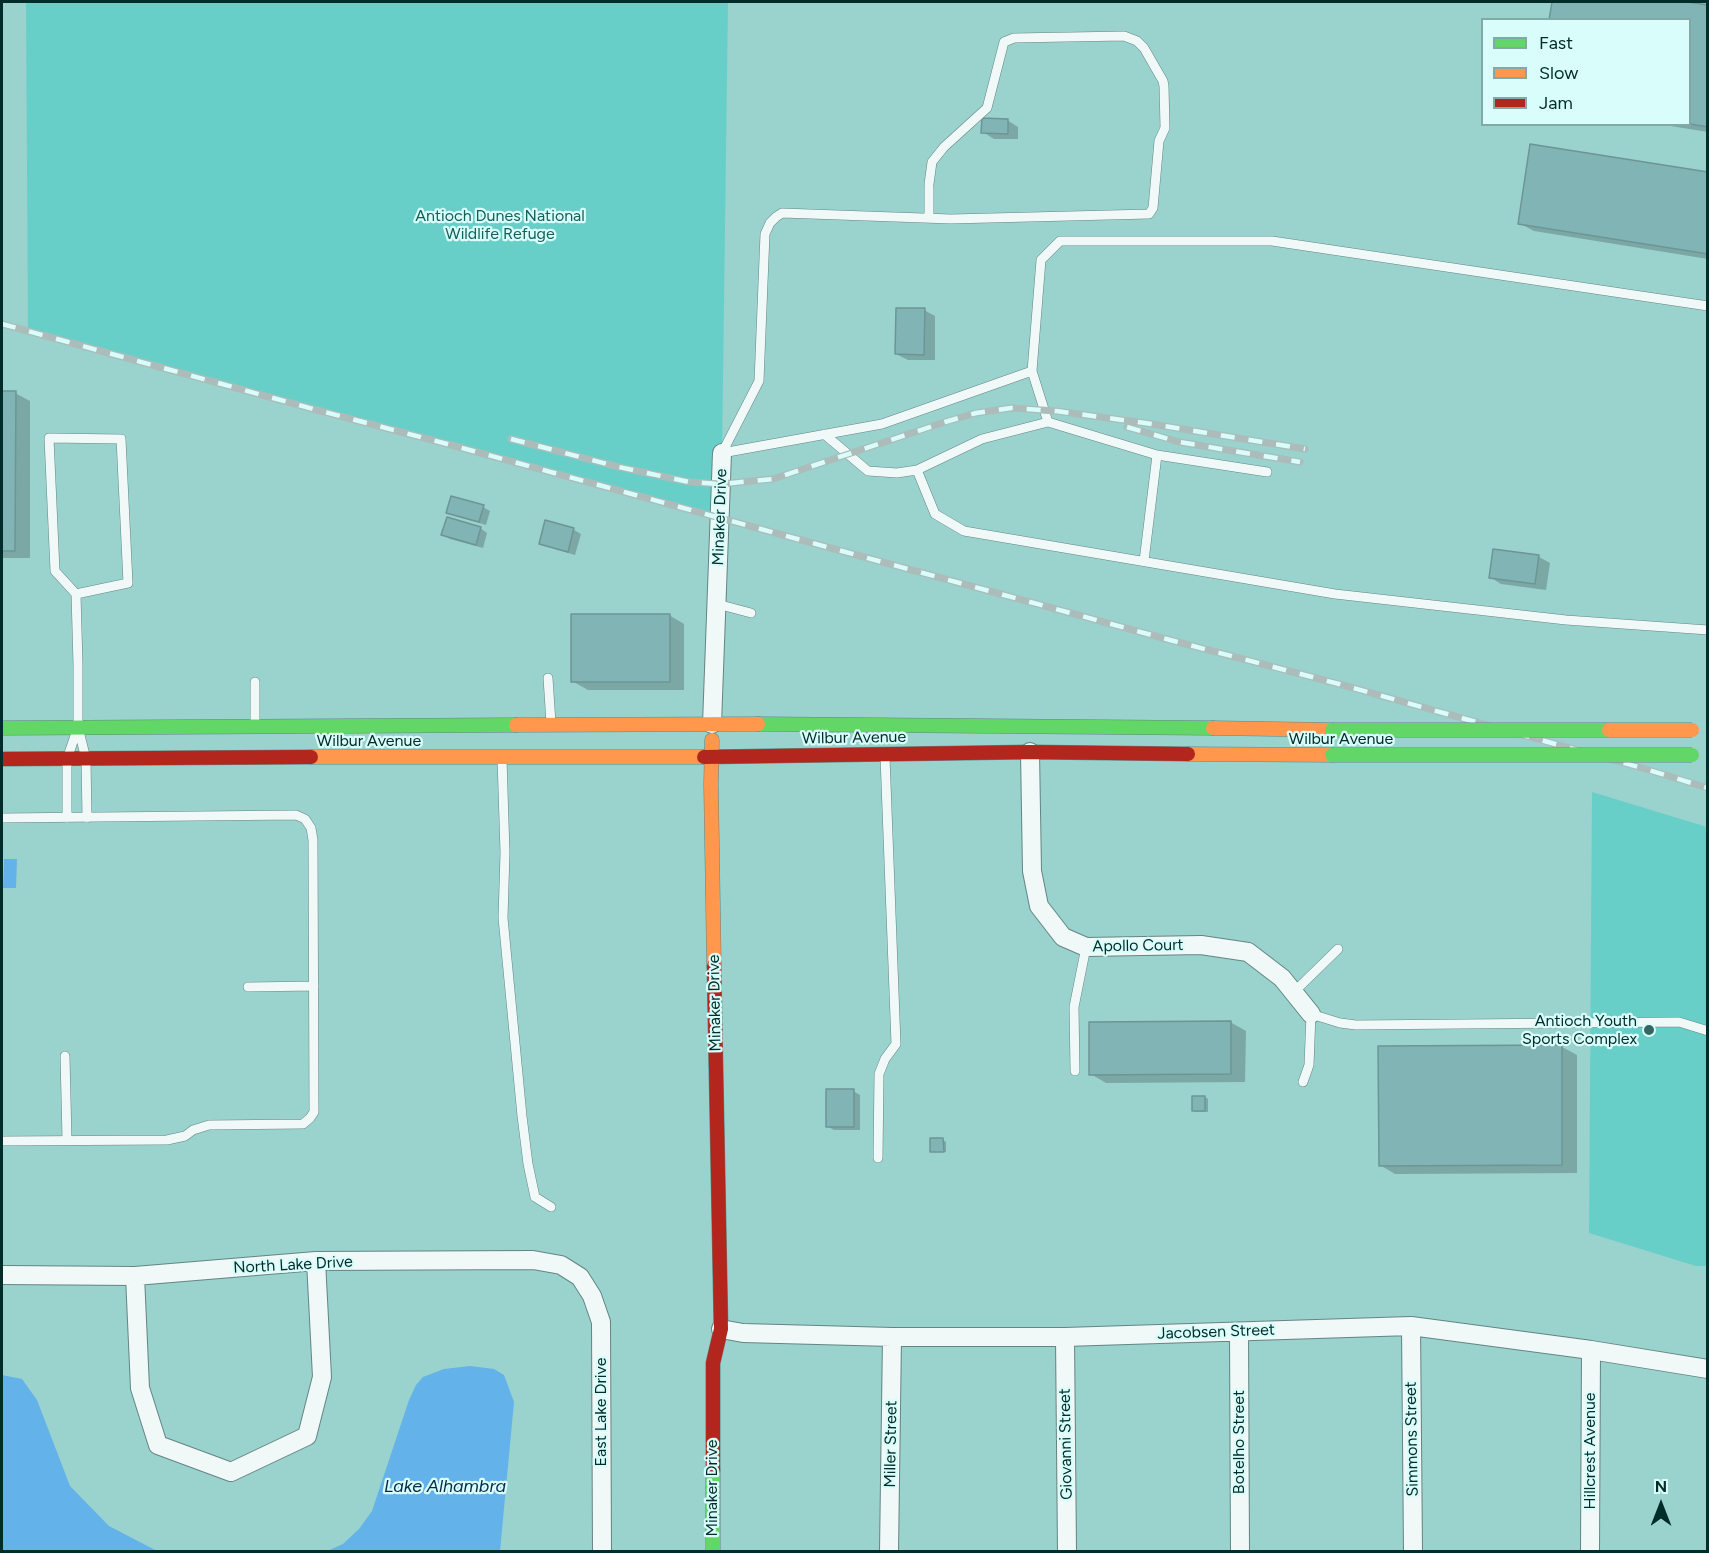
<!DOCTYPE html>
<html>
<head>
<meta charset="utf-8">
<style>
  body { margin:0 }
  #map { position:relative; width:1709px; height:1553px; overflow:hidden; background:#9ad2cd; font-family:Figtree,sans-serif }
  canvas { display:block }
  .frame { position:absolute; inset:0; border:3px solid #002c29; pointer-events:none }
  .legend { position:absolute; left:1481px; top:18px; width:210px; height:108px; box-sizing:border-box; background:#d9fdfa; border:2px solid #82a9a6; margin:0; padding:8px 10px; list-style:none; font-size:18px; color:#002c29 }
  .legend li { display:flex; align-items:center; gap:12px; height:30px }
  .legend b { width:30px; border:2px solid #82a9a6 }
  .north { position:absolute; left:1631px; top:1475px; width:60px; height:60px; -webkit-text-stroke:4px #d9fdfa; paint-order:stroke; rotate:0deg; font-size:16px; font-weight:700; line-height:24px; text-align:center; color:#002c29 }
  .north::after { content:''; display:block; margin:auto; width:21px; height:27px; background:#002c29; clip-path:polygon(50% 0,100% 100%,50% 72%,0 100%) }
</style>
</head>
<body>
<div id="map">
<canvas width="1709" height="1553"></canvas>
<div class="frame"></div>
<ul class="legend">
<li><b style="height:8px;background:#63d668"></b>Fast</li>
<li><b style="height:8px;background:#ff974d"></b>Slow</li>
<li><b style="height:8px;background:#b3261e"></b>Jam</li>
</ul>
<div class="north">N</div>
</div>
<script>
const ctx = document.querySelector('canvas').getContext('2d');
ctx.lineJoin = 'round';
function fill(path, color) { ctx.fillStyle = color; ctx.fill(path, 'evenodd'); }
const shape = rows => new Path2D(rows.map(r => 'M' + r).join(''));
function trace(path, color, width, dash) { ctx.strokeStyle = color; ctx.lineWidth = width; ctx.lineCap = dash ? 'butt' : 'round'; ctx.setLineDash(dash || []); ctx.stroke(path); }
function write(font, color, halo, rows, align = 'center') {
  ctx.font = font + ' Figtree,sans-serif'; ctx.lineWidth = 4.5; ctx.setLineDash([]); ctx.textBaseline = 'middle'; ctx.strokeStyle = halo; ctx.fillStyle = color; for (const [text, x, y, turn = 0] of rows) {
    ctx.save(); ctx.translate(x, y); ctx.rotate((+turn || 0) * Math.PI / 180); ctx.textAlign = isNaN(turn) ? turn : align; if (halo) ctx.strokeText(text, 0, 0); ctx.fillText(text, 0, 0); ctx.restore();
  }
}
fill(shape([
  [26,2,728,2,722,453,718,517,451,445,317,410,28,331],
  [1592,792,1707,827,1707,1266,1696,1266,1589,1233]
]), '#68cfc8');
fill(shape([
  [4,859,17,859,16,888,3,888],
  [470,1366,494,1369,504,1375,514,1402,500,1551,327,1551,343,1544,359,1529,372,1511,409,1400,416,1385,423,1377,444,1369],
  [2,1375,22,1379,37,1400,70,1486,109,1526,157,1551,2,1551]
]), '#63b2e9');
fill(shape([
  [1553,2,1678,2,1708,6,1708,132,1658,124,1690,124,1690,20,1550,20],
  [1007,120,1018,127,1018,139,994,139,983,132],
  [1708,173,1708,259,1534,231,1519,223],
  [924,310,935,316,935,360,908,360,896,354],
  [2,393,15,393,30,401,30,558,2,558],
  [483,507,490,511,486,525,455,516,448,512],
  [546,522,574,530,581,534,575,555,548,547,541,543],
  [480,528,487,533,483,548,450,539,443,535],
  [1494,550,1539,557,1550,563,1546,590,1501,584,1490,577],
  [669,615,684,624,684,690,588,690,572,681],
  [1230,1022,1246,1031,1245,1082,1106,1083,1091,1074],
  [1562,1047,1577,1055,1577,1173,1395,1174,1380,1165],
  [853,1091,860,1095,860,1130,834,1130,827,1126],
  [1205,1097,1208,1099,1208,1112,1196,1112,1193,1110],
  [943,1140,946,1142,946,1152,935,1152,932,1151]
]), '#0003');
const building = shape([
  [1552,2,1688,2,1708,5,1708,127,1690,124,1690,20,1549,20,1552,2],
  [982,118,1008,119,1008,134,981,133,982,118],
  [1530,144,1708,172,1708,254,1518,224,1530,144],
  [896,308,925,308,924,355,895,354,896,308],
  [2,391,16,391,15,551,2,551,2,391],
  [451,496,484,505,479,522,446,513,451,496],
  [447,517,481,527,476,545,441,535,447,517],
  [545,520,574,528,568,552,539,544,545,520],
  [1493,549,1539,555,1535,584,1489,578,1493,549],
  [571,614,670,614,670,682,571,682,571,614],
  [1231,1021,1231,1074,1089,1075,1089,1022,1231,1021],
  [1562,1045,1562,1165,1379,1166,1378,1046,1562,1045],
  [826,1089,854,1089,854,1127,826,1127,826,1089],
  [1192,1096,1205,1096,1205,1111,1192,1111,1192,1096],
  [930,1138,943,1138,944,1152,930,1152,930,1138]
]);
fill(building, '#80b4b5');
trace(building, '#6d9595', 1.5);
const lane = shape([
  [929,187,929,218],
  [1032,371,1048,422,1157,455,1144,561],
  [824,434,868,471,897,473,917,470,982,439,1048,422],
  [722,453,882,424,1032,371,1041,260,1060,241,1272,241,1708,306],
  [722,453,759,381,765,234,770,223,776,217,782,213,951,219,1149,214,1153,208,1159,141,1165,128,1164,86,1163,81,1144,48,1137,41,1124,36,1014,38,1004,42,987,108,944,147,932,162,929,184],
  [1157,455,1267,472],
  [917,470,935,514,964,531,1335,594,1566,620,1708,630],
  [76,594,128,583,121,439,49,438,55,571,76,594,78,665,78,727,86,759,87,818],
  [717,604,751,613],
  [548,678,551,723],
  [255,682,255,725],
  [502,758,505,853,503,918,522,1116,528,1164,535,1197,551,1207],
  [2,818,296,815,305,819,311,828,313,840,314,1112,310,1118,303,1124,209,1125,193,1130,185,1136,167,1140,2,1141],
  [67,818,67,759,77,730],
  [248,987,314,986],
  [1294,992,1338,949],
  [65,1056,67,1140],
  [1075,1071,1074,1007,1086,947],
  [1303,1082,1309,1065,1311,1014,1340,1023,1356,1025,1679,1022,1708,1031],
  [878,1158,879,1074,885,1059,896,1044,885,757]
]);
const street = shape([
  [712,724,722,453],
  [1030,752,1032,871,1039,906,1063,937,1086,947,1201,945,1248,952,1282,978,1311,1014],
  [2,1275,135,1276,316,1261,533,1260,561,1265,580,1277,592,1296,601,1322,602,1552],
  [135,1276,140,1388,158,1445,231,1472,307,1436,322,1377,316,1261],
  [1411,1326,1413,1552],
  [721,1329,743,1333,892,1337,1065,1337,1411,1326,1591,1350,1708,1369],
  [1239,1332,1240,1552],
  [1065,1337,1067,1552],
  [889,1552,892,1337],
  [1590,1552,1591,1350]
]);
const fast = shape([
  [758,724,1213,728],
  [2,728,516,725],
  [713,1470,713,1552]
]);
const slow = shape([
  [516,725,758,724],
  [1213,728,1332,730],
  [712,740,711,784,714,966],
  [1188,754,1332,755],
  [311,757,704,757]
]);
const jam = shape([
  [704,757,1030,752,1188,754],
  [2,759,311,757],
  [713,1470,713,1363,721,1329,714,966]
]);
trace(lane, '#638683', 10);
trace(street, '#638683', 20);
trace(fast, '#638683', 15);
trace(slow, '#638683', 15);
trace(jam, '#638683', 15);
trace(lane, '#f0f8f8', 9);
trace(street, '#f0f8f8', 18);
trace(fast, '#63d668', 14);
trace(slow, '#ff974d', 14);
trace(jam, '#b3261e', 14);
const rail = shape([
  [2,324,317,410,451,445,1170,640,1339,684,1642,768,1708,788],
  [1127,427,1179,442,1300,462],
  [511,439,619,467,689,482,721,484,773,479,945,422,976,413,1011,408,1056,411,1152,424,1305,449]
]);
trace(rail, '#acbcba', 7);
trace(rail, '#d9fdfa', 4.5, [14]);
const fastBridge = shape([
  [1332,730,1609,730],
  [1332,755,1692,755]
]);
const slowBridge = shape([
  [1609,730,1692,730]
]);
trace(fastBridge, '#638683', 15, []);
trace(slowBridge, '#638683', 15, []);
trace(fastBridge, '#63d668', 14);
trace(slowBridge, '#ff974d', 14);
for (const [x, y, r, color] of [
  [1649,1030,6,"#366662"]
]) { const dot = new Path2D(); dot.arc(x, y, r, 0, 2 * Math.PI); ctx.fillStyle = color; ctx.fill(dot); trace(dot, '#d9fdfa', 2); }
write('16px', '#13605b', '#d9fdfa', [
  ["Antioch Dunes National",500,216],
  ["Wildlife Refuge",500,234]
]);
write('16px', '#002c29', '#d9fdfa', [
  ["Minaker Drive",720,517,-88],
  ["Wilbur Avenue",854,738,-1],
  ["Wilbur Avenue",1341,739],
  ["Wilbur Avenue",369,741],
  ["Apollo Court",1138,946,-1],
  ["Minaker Drive",715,1003,-91],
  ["North Lake Drive",293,1265,-3],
  ["Jacobsen Street",1216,1332,-2],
  ["East Lake Drive",601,1412,-90],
  ["Simmons Street",1412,1439,-91],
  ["Botelho Street",1239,1442,-90],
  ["Miller Street",891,1444,-89],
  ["Giovanni Street",1066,1444,-91],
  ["Hillcrest Avenue",1590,1451,-90],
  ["Minaker Drive",712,1488,-90]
]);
write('16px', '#002c29', '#d9fdfa', [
  ["Antioch Youth",1637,1021],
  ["Sports Complex",1637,1039]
], 'right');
write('italic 18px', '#052b4a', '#d9fdfa', [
  ["Lake Alhambra",445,1487]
]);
</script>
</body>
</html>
